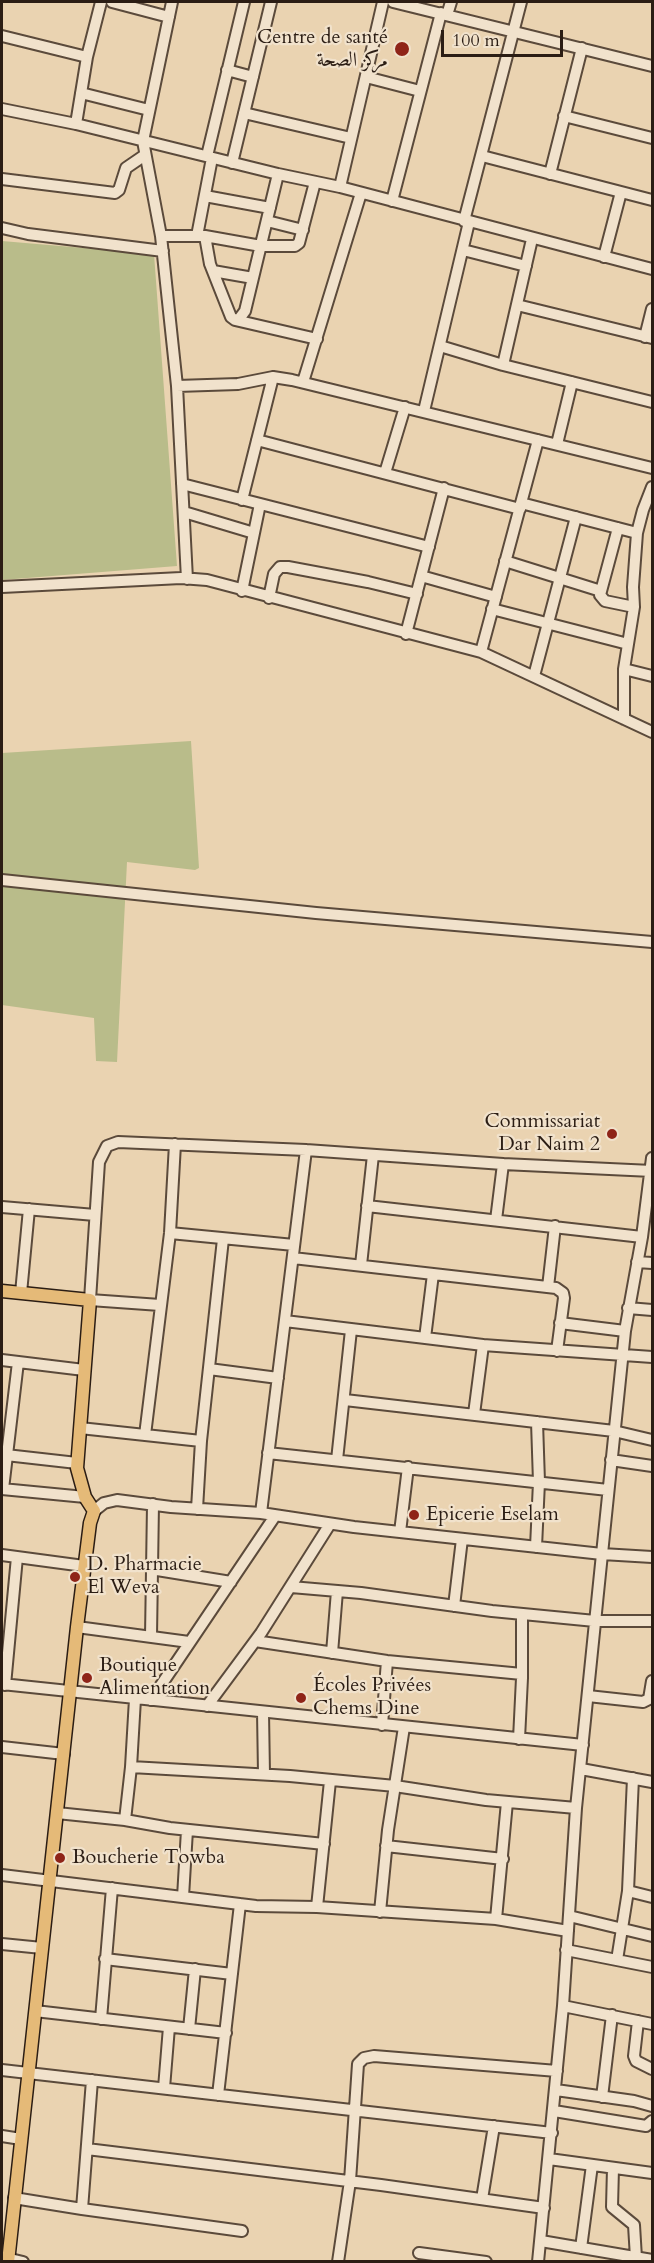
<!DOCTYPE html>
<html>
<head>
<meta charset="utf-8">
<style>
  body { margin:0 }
  #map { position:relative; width:654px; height:2263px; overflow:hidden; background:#ead3b1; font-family:Cardo,serif }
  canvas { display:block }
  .frame { position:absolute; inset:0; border:3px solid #2b1d14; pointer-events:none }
  .scale { position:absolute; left:441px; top:30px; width:122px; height:27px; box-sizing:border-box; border:3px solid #2b1d14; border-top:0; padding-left:8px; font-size:18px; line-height:21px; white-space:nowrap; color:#2b1d14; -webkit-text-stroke:4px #f1e2cc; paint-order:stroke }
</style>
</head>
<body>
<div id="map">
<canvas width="654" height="2263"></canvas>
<div class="frame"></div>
<div class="scale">100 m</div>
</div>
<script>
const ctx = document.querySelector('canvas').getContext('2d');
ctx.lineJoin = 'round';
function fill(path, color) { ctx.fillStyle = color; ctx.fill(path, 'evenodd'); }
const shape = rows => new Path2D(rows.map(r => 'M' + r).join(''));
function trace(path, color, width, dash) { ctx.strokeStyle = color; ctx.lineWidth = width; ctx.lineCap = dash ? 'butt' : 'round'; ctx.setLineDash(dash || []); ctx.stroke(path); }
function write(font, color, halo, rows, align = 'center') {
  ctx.font = font + ' Cardo,Amiri,serif'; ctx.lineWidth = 4.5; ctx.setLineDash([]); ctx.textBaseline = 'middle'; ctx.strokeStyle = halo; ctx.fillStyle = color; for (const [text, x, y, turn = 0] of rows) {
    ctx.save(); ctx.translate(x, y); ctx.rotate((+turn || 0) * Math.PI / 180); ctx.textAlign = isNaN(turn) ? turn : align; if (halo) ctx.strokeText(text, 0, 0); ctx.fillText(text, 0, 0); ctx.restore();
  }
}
fill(shape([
  [2,241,154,254,177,566,2,580],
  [191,741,199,868,195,870,127,862,117,1062,96,1061,94,1018,2,1005,2,753]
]), '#b9bc8a');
const minor = shape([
  [112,2,169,17],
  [172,2,143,141,161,236,177,386,187,579],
  [393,2,652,66],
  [447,15,451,2],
  [2,36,87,57],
  [227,70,253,77],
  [366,77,420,91],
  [81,93,149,110],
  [2,109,76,124,278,174,340,187,652,269],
  [244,113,351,138],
  [564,116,652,138],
  [76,124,87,57,101,2],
  [207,156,244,2],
  [482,156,652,200],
  [232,163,271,2],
  [550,174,582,48],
  [2,179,115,193,119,190,126,168,145,155],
  [340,187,383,2],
  [205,196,270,208],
  [392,201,441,13],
  [267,221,303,230],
  [464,221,521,2],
  [2,228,28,234,163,251],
  [161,236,205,236,261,246,295,246,299,243,315,182],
  [197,236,212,158],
  [205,236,210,264,231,317,235,320,317,339],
  [463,250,526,266],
  [604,257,621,192],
  [213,271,253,278],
  [517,305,652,338],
  [239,319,245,311,278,174],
  [645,337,652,309],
  [440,346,503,365,652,402],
  [503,365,532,239],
  [303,382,361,193],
  [177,386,238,384,273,377,292,380,652,468],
  [424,411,469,222],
  [257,440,520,509],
  [557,444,572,382],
  [385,473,405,407],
  [182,484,429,547],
  [652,487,643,510,637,533,633,587,634,607,624,669,652,676],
  [242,500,273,377],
  [521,503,637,533],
  [184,512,254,533],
  [618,528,600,595,605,601,634,607],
  [505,561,601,591],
  [421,576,496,597],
  [2,587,181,578,207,580,481,652,652,732],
  [242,591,260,504],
  [269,598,274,574,280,567,288,567,368,582,417,594],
  [492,609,628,644],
  [406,634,444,488],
  [481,652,538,440],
  [534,676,576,517],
  [624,719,624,669],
  [2,880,316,913,652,942],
  [367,1206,642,1237],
  [2,1207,95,1215],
  [496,1220,503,1164],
  [170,1233,294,1245],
  [293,1258,556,1288,563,1293,564,1298,557,1351],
  [637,1262,652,1263],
  [361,1265,373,1155],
  [548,1287,555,1226],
  [21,1293,29,1209],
  [160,1305,90,1300,99,1162,107,1146,118,1142,306,1150,503,1164,652,1171],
  [628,1308,652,1310],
  [285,1321,483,1345,652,1357],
  [560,1323,625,1331],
  [425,1338,433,1274],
  [2,1360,84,1370],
  [209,1369,278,1378],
  [345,1400,614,1431,652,1440],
  [474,1414,483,1345],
  [80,1428,201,1441],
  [145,1435,170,1233,175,1144],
  [268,1453,608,1490],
  [6,1455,77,1463],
  [337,1460,351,1330],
  [611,1460,652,1466],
  [2,1489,85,1497],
  [3,1489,18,1362],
  [197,1509,201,1441,223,1239],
  [94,1511,104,1503,117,1500,171,1507,261,1513,354,1527,602,1554,625,1331,642,1237,652,1158],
  [261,1513,306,1150],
  [400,1532,408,1467],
  [536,1547,539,1482,537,1422],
  [2,1555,84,1566],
  [151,1569,231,1582],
  [291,1587,361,1593,492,1611,595,1621,652,1621],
  [454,1606,462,1539],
  [77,1627,189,1642],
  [151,1636,153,1504],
  [255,1641,387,1661,522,1674],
  [332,1653,337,1591],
  [2,1684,583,1745],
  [5,1685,17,1557],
  [588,1696,643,1702,649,1699,652,1681],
  [151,1700,275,1516],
  [207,1706,261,1633,330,1524],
  [263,1712,264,1774],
  [382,1725,387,1661],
  [519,1739,522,1678,522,1614],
  [2,1747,64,1754],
  [131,1767,290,1776,395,1786,486,1800,576,1808],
  [581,1769,652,1782],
  [57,1813,125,1820,170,1828,324,1844],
  [125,1820,131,1767,135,1699],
  [386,1846,503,1859],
  [2,1875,256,1906,317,1907,496,1919,568,1931],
  [628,1891,652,1897],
  [183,1897,187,1830],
  [317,1907,330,1781],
  [380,1912,388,1830,404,1727],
  [569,1916,652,1936],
  [496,1919,507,1802],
  [2,1944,42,1948],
  [566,1950,652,1967],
  [105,1959,232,1974],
  [617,1960,628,1891,633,1778],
  [563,2006,652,2024],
  [35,2011,226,2033],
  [101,2019,112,1888],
  [638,2021,634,2056,636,2061,652,2069],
  [189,2029,195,1969],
  [2,2070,552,2133],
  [92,2080,82,2209,242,2231],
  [164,2088,169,2027],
  [556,2090,634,2101,652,2106],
  [218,2095,240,1904],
  [602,2097,612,2015],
  [554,2111,646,2126,652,2121],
  [2,2136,21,2139],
  [87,2149,381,2185,544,2208],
  [549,2159,652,2173],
  [613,2168,612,2207,634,2225,636,2258],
  [14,2198,82,2209],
  [482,2199,494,2126],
  [541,2241,652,2260],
  [581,2248,592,2165],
  [419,2253,486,2262],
  [2,2257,23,2262],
  [338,2262,350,2181,358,2064,364,2058,374,2056,557,2071],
  [538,2262,563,2006,576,1808,602,1554,652,1557]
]);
const major = shape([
  [2,1291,90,1300,77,1468,85,1497,94,1511,90,1523,77,1627,8,2262]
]);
trace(minor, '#5b4a3b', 14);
trace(major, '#2b1d14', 15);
trace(minor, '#f1e2cc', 10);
trace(major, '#e5ba78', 12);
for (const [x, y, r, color] of [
  [402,49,8,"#8f2418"],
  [612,1134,6,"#8f2418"],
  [414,1515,6,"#8f2418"],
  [75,1577,6,"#8f2418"],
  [87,1678,6,"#8f2418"],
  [301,1698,6,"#8f2418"],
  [60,1858,6,"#8f2418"]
]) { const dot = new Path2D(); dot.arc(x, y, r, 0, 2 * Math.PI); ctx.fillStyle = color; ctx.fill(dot); trace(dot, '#f1e2cc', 2); }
write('20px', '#2b1d14', '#f1e2cc', [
  ["Centre de santé",388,38,"right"],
  ["مركز الصحة",388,61,"right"],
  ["Commissariat",600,1122,"right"],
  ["Dar Naim 2",600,1145,"right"],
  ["Epicerie Eselam",426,1515],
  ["D. Pharmacie",87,1565],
  ["El Weva",87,1588],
  ["Boutique",99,1666],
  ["Alimentation",99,1689],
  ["Écoles Privées",313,1686],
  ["Chems Dine",313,1709],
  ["Boucherie Towba",72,1858]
], 'left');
</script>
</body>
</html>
